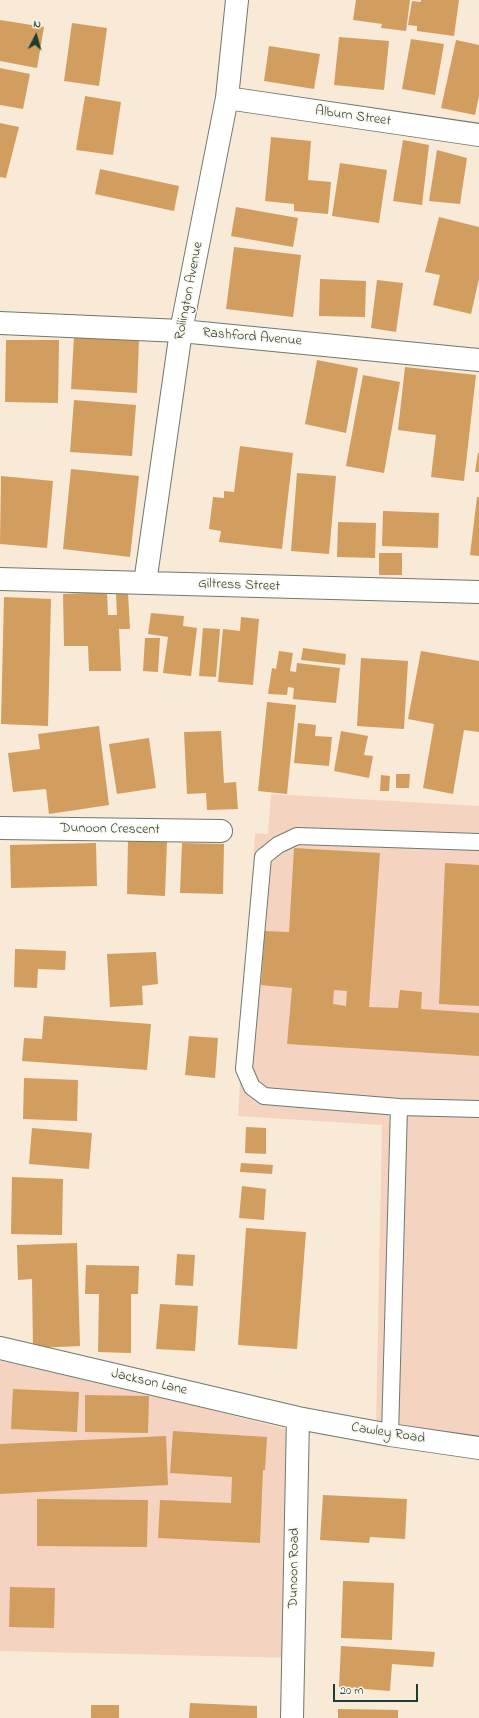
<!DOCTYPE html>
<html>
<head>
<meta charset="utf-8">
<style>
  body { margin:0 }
  #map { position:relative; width:479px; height:1718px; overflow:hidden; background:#f8ead6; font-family:"Indie Flower",sans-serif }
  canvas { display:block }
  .north { position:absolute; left:16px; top:16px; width:40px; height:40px; -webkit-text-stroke:3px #fbf7ec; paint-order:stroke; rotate:6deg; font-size:11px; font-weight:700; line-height:16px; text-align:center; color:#1f3d34 }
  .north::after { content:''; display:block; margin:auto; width:14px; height:18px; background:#1f3d34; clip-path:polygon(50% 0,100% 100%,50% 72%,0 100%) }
  .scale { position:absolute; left:333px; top:1684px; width:85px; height:18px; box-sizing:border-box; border:2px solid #1f3d34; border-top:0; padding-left:5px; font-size:12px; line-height:14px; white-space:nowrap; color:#1f3d34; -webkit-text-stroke:3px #fbf7ec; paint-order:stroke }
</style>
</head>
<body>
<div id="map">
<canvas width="479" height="1718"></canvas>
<div class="north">N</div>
<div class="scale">20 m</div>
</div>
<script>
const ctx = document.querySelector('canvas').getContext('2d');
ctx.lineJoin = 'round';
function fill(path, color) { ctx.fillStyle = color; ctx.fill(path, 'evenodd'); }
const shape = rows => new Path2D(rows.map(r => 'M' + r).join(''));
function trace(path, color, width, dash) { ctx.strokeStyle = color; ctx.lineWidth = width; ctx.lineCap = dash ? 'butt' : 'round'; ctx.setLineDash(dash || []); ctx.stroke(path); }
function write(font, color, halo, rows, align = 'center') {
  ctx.font = font + ' "Indie Flower",sans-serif'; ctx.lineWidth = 3; ctx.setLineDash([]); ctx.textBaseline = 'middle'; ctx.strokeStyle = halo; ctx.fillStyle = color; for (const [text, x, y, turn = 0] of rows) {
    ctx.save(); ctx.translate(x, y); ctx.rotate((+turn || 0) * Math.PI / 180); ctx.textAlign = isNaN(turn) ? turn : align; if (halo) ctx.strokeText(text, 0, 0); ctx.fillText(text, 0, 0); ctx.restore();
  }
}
fill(shape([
  [271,794,479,806,479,1441,376,1427,382,1125,238,1116,255,833,268,834],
  [0,1361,21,1362,302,1433,294,1658,0,1651]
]), '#f5d3c1');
fill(shape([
  [356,0,410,0,406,31,381,28,382,24,353,20],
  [421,0,459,0,454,36,417,31,417,26,408,25,412,1,421,2],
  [0,20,44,27,37,68,0,61],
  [72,23,107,28,99,86,64,81],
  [339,37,389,41,384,90,334,85],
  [411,39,444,44,435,95,402,89],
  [456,40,479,45,479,96,475,115,441,108],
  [269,46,320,54,314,89,264,81],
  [0,68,30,74,23,109,0,105],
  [85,96,121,102,113,155,76,150],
  [0,123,19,127,6,178,0,177],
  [271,137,311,141,308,180,331,182,328,214,294,211,294,204,265,201],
  [403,140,429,145,422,205,393,201],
  [437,150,467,158,460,204,429,201],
  [340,163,387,170,379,223,332,216],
  [100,169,179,186,174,211,95,194],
  [236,207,298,218,293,247,231,236],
  [439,217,479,227,479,279,471,314,433,305,440,275,425,272],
  [234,247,301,255,293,317,226,309],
  [320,279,366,281,365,317,319,316],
  [377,280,403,283,396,332,371,328],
  [74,336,139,339,137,393,71,389],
  [6,340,59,340,58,403,5,402],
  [317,360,358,368,346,433,305,424],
  [405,367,476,375,464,481,431,477,436,435,398,430],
  [363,375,400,382,384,473,346,466],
  [74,400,136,405,132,456,70,452],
  [240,446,293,453,282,549,219,542,221,531,209,529,213,497,224,498,224,491,234,492],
  [478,453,479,453,479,472,475,472],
  [71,469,139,476,130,557,63,549],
  [297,473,336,476,329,554,291,551],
  [1,476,53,481,47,548,0,544],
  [477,497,479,497,479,556,470,555],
  [383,511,439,513,438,548,382,546],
  [338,522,376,523,375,558,337,557],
  [379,553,402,553,402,575,379,575],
  [107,592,108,615,117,615,116,594,128,593,130,629,119,629,121,671,89,671,88,646,64,646,63,594],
  [4,597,51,599,48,726,1,724],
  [151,613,184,616,183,626,197,628,191,676,163,673,168,637,148,634],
  [241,617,259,619,253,685,218,682,223,629,240,631],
  [203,628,220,629,216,677,199,676],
  [145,638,160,638,158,672,143,671],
  [303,648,346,654,345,665,301,660],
  [279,651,293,653,290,671,296,672,297,663,340,668,336,703,293,699,294,688,288,687,287,695,268,694,272,668,276,669],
  [421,651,479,661,479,732,464,730,453,794,423,788,434,724,408,719],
  [361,658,408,661,404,729,357,726],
  [267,702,296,705,287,794,258,791],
  [298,723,316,725,315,736,332,737,329,766,294,763],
  [99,726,109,805,49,814,46,789,13,792,8,753,40,749,38,734],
  [221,731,224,783,236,782,238,809,207,810,206,793,187,794,184,732],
  [341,731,368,736,364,755,373,756,369,778,334,771],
  [149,738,156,788,117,794,109,744],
  [396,774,410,774,409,788,396,788],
  [381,775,390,776,389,791,380,791],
  [128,840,167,841,165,896,127,894],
  [96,843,97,886,11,888,10,845],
  [182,843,224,844,223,894,180,893],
  [294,848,380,853,369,1007,398,1008,400,990,422,992,421,1009,479,1013,479,1056,287,1044,292,988,261,985,265,931,289,932],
  [334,990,347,991,346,1006,333,1004],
  [445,863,479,865,479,1006,439,1004],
  [15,949,66,951,65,970,38,969,37,988,14,987],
  [156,952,158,984,142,986,143,1005,110,1007,107,954],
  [44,1016,151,1024,147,1070,22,1061,24,1038,42,1039],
  [189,1036,218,1038,215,1078,185,1075],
  [24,1078,78,1080,77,1121,23,1119],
  [246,1127,266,1128,266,1154,245,1153],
  [32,1128,92,1133,89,1169,29,1164],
  [241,1163,273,1165,272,1174,240,1172],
  [12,1177,63,1179,62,1235,11,1234],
  [242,1186,266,1189,264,1220,239,1218],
  [246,1228,306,1232,297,1349,238,1345],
  [77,1243,80,1346,33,1348,32,1279,18,1280,17,1245],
  [177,1254,195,1255,193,1286,175,1285],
  [86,1265,139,1266,138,1294,131,1294,131,1353,98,1352,99,1294,85,1294],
  [160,1304,198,1306,195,1351,156,1349],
  [13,1389,79,1392,77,1432,11,1429],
  [85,1395,149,1396,148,1433,85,1432],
  [173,1431,267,1437,265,1470,263,1470,260,1543,158,1538,160,1500,231,1503,232,1477,170,1473],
  [166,1436,168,1485,0,1494,0,1444],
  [323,1495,407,1499,405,1539,370,1537,369,1543,320,1540],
  [37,1499,148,1500,147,1547,37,1546],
  [343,1581,394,1583,392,1640,341,1638],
  [10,1587,55,1588,54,1628,9,1627],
  [341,1646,435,1652,433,1667,392,1664,390,1691,339,1687],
  [190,1703,257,1706,257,1718,189,1718],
  [91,1705,119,1705,119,1718,91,1718],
  [338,1709,398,1710,398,1718,338,1718]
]), '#d19e5f');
const service = shape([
  [479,842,297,836,278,845,263,857,244,1069,252,1087,264,1096,399,1107,479,1109],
  [390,1435,399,1107]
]);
const minor = shape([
  [227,98,479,135],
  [0,323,181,331,479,360],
  [0,579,479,592],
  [145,583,181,331,227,98,237,0],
  [0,828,221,831],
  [0,1348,298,1418,390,1435,479,1448],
  [292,1718,298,1418]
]);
trace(service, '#6b7a6d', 18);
trace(minor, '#6b7a6d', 24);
trace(service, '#fff', 16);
trace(minor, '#fff', 22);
write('14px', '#1f3d34', '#fbf7ec', [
  ["Alburn Street",353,117,8],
  ["Rollington Avenue",190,291,-79],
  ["Rashford Avenue",252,338,5],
  ["Giltress Street",239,586,2],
  ["Dunoon Crescent",110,830,1],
  ["Jackson Lane",149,1383,13],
  ["Cawley Road",388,1434,9],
  ["Dunoon Road",295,1568,-89]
]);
</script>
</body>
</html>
